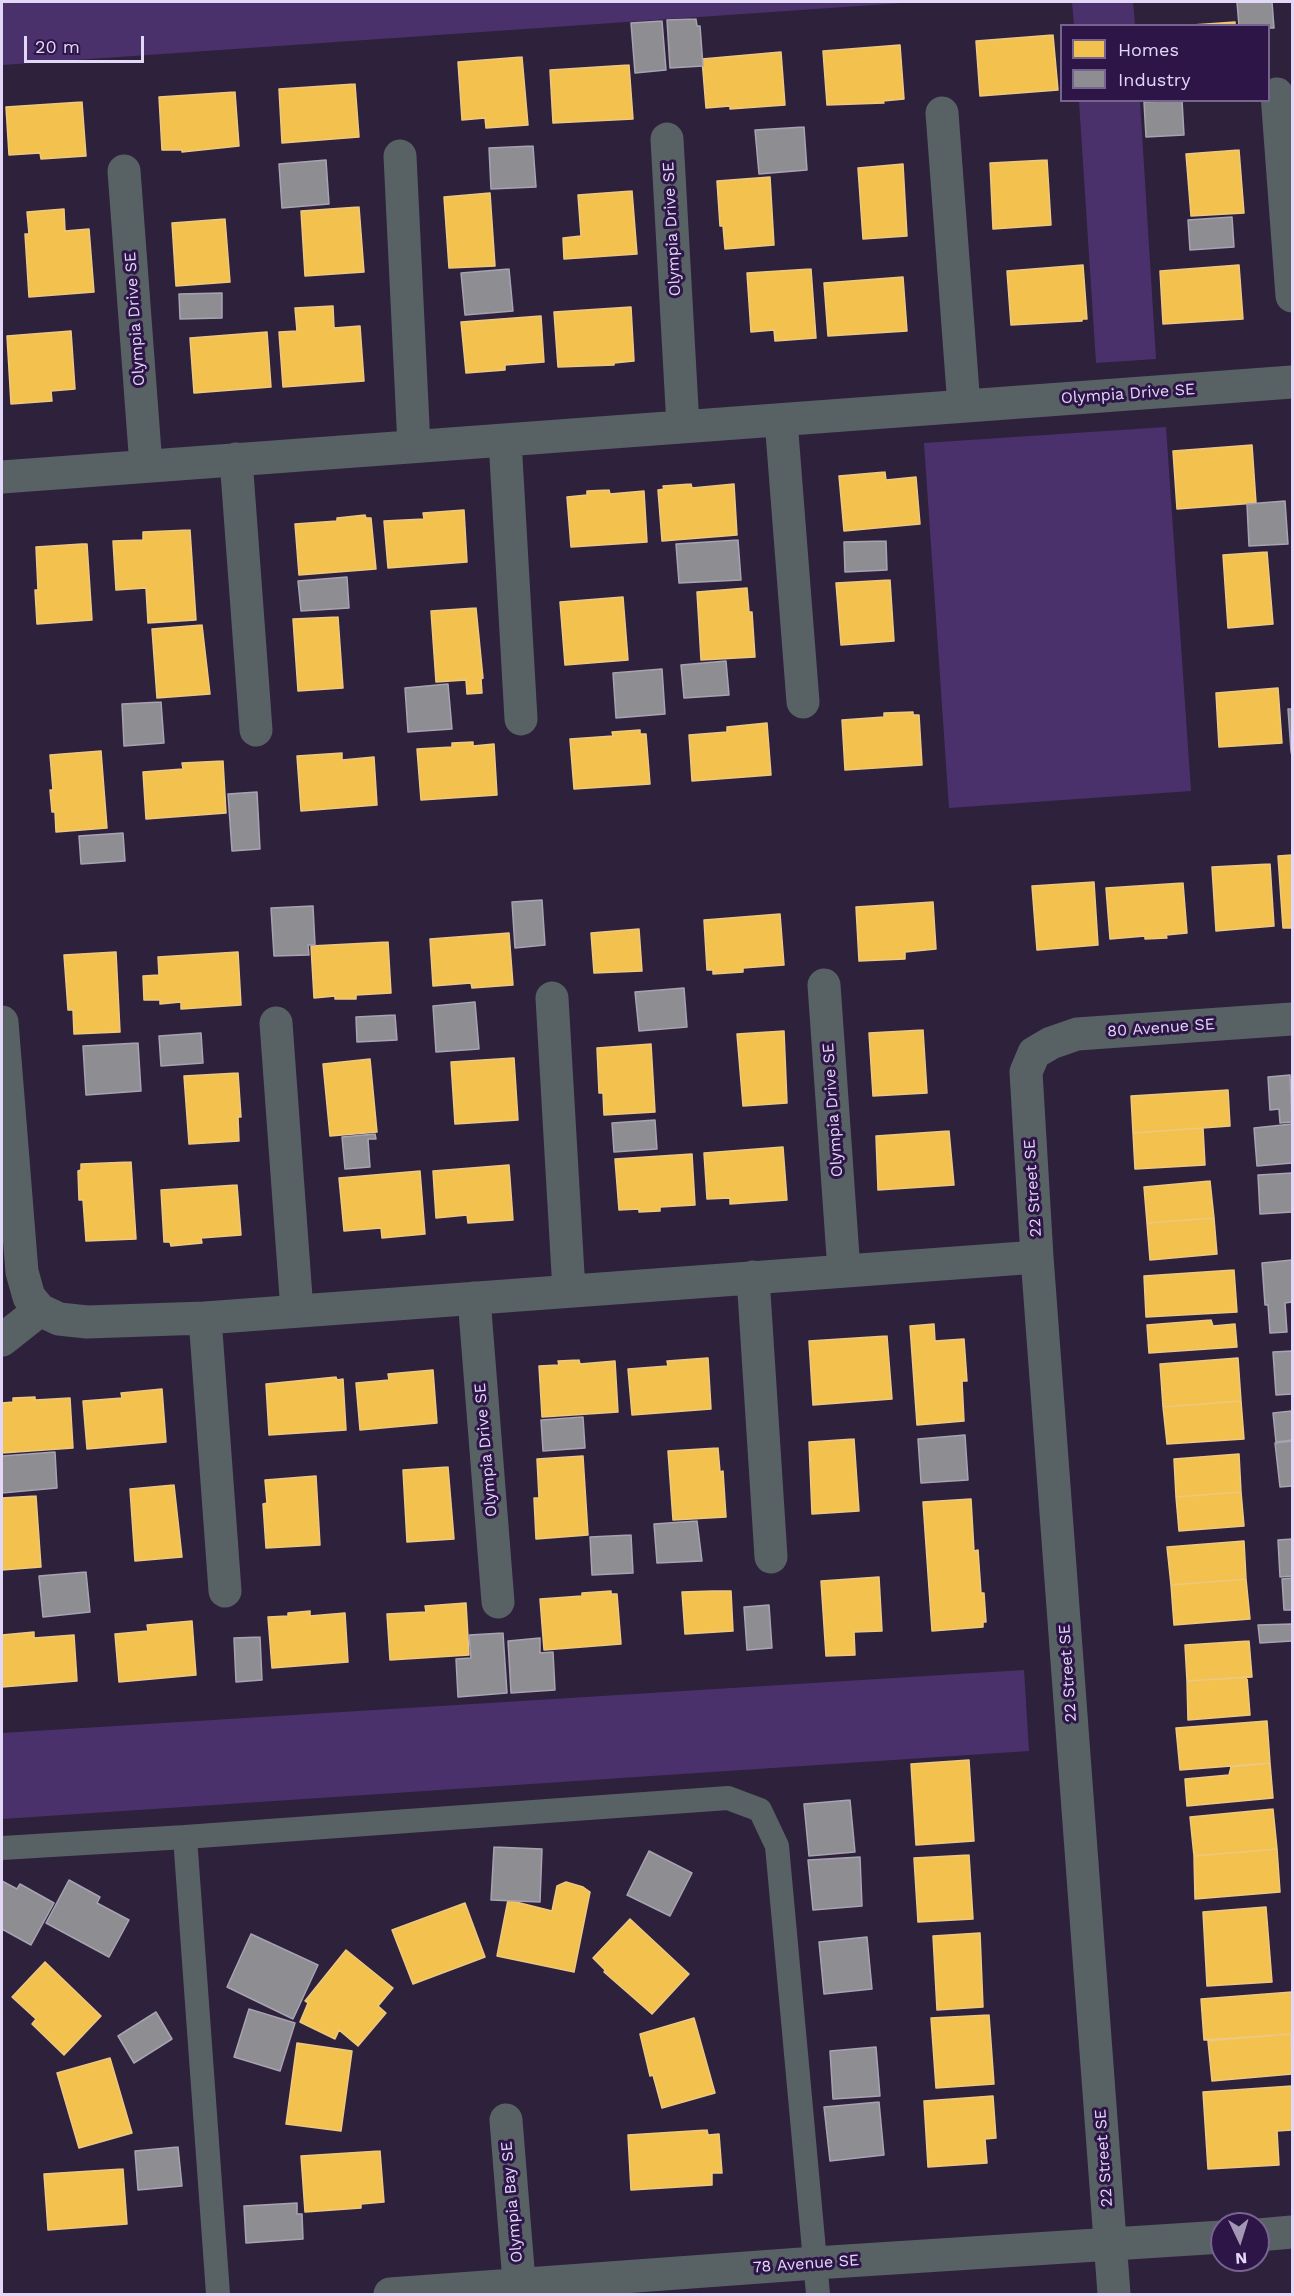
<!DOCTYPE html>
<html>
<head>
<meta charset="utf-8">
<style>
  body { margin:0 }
  #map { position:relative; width:1294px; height:2296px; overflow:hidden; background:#2e213c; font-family:"Work Sans",sans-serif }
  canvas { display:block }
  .frame { position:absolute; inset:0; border:3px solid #e3d7f8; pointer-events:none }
  .legend { position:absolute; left:1060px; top:24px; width:210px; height:78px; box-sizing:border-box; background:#2d1548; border:2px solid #76638e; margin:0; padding:8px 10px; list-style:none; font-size:18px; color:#e3d7f8 }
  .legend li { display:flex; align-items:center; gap:12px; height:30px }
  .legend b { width:30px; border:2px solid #76638e }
  .north { position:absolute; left:1210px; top:2212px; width:60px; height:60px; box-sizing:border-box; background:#2d1548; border:2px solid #76638e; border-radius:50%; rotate:176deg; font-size:16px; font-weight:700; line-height:24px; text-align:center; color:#e3d7f8 }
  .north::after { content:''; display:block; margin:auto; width:21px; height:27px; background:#a497b6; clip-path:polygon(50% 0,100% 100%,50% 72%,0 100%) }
  .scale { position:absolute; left:24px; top:36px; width:120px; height:27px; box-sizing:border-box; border:3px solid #e3d7f8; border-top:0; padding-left:8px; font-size:18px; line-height:21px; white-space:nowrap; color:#e3d7f8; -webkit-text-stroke:4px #2d1548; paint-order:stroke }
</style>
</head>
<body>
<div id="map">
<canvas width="1294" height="2296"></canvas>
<div class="frame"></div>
<ul class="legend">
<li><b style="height:16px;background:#f2c14e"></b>Homes</li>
<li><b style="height:16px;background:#8d8d92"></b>Industry</li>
</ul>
<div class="north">N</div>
<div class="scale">20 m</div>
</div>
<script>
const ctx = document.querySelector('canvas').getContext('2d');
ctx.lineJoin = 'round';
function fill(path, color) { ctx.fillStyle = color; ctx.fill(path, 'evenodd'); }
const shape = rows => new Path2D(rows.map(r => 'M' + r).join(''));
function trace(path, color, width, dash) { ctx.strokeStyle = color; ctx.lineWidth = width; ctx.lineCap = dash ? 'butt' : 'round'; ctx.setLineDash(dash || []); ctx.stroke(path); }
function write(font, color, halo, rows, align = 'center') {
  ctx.font = font + ' "Work Sans",sans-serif'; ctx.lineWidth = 6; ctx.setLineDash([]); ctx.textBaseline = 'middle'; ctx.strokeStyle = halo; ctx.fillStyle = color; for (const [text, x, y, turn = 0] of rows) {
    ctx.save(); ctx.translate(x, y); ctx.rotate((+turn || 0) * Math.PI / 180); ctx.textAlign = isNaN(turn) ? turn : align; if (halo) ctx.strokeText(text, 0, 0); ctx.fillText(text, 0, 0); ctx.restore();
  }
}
fill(shape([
  [2,2,917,2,2,65],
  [1072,2,1133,2,1135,25,1074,25],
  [1079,101,1140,101,1156,359,1096,363],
  [1166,427,1191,791,949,808,924,443],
  [1024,1670,1029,1751,2,1819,2,1733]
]), '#4b316c');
const homes = shape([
  [1235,22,1235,26,1178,26,1235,22],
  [1053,35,1058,90,980,96,976,41,1053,35],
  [900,45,904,99,883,101,884,103,827,105,823,51,900,45],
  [781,52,785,105,730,109,730,106,706,108,702,59,781,52],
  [522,57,528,125,486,128,485,118,462,120,458,62,522,57],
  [629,65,633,119,553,123,550,70,629,65],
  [355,84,359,137,282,143,279,89,355,84],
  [235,92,239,146,182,152,182,150,162,150,159,97,235,92],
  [82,102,86,156,41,159,40,153,9,155,6,107,82,102],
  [1239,150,1244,213,1191,216,1186,154,1239,150],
  [1047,160,1051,225,993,229,990,163,1047,160],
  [903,164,907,236,863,239,858,168,903,164],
  [770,177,774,245,725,249,723,226,720,226,717,181,770,177],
  [632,191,637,254,564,259,563,238,581,236,578,195,632,191],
  [490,193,495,266,449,268,444,197,490,193],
  [359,207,364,272,305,276,301,211,359,207],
  [64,209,65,231,89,229,94,292,29,297,25,234,29,234,27,212,64,209],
  [225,219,230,282,176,286,172,223,225,219],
  [1083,265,1087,319,1082,319,1082,321,1011,325,1007,271,1083,265],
  [1239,265,1243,319,1163,324,1160,271,1239,265],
  [811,269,816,338,775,341,774,330,751,332,747,273,811,269],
  [903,277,907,331,828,336,824,283,903,277],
  [333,306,334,328,360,326,364,381,283,387,279,332,297,331,295,308,333,306],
  [631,307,634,361,614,363,614,365,558,367,554,312,631,307],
  [541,316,544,362,505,365,505,370,466,373,461,322,541,316],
  [71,331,75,389,51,391,52,401,11,404,7,336,71,331],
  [267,332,271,387,194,393,190,338,267,332],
  [1252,445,1256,503,1177,509,1173,451,1252,445],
  [885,472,886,480,916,477,920,524,844,531,839,476,885,472],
  [691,484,692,488,734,484,737,535,662,541,658,490,664,489,663,486,691,484],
  [609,490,610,494,644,491,647,542,571,547,567,497,587,495,587,491,609,490],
  [464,510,467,562,388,568,384,521,424,519,423,513,464,510],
  [365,515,366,518,371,518,376,569,299,575,295,524,337,521,337,518,365,515],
  [190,530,196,620,148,623,146,588,116,590,113,541,143,540,143,532,190,530],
  [82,544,87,544,92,620,37,624,35,590,38,590,36,547,82,544],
  [1267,552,1273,624,1228,628,1223,555,1267,552],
  [890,580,894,641,841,645,836,583,890,580],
  [747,588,749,612,752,612,755,657,701,660,697,592,747,588],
  [623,597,628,660,565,665,560,602,623,597],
  [476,608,483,678,481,679,482,693,467,694,466,680,436,682,431,611,476,608],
  [338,617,343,688,298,691,293,619,338,617],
  [202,625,210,694,157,698,152,629,202,625],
  [1278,688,1282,743,1219,747,1216,693,1278,688],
  [913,712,913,715,919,715,922,765,845,770,842,720,884,717,884,713,913,712],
  [767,723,771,775,692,781,689,735,727,732,727,727,767,723],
  [640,730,640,734,646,734,650,784,574,789,570,739,613,736,612,732,640,730],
  [473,742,473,746,494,744,497,795,421,800,417,749,452,747,452,743,473,742],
  [101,751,107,828,56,832,55,812,52,812,50,790,53,790,50,755,101,751],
  [342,753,342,760,374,757,377,805,301,811,297,756,342,753],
  [223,761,226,813,146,819,143,772,183,769,182,763,223,761],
  [1292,855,1292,928,1283,928,1278,856,1292,855],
  [1270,864,1274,926,1216,931,1212,867,1270,864],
  [1094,882,1098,945,1037,950,1032,886,1094,882],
  [1183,883,1187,933,1166,935,1167,938,1145,939,1145,936,1110,939,1106,888,1183,883],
  [933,902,936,949,905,952,905,959,859,961,856,907,933,902],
  [780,914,784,965,743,968,743,972,713,974,713,970,707,970,704,920,780,914],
  [639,929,642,971,594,973,591,933,639,929],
  [509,933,513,985,472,988,471,983,433,986,430,939,509,933],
  [388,942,391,993,356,995,356,999,335,999,335,996,314,998,311,946,388,942],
  [116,952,120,1032,74,1034,73,1010,68,1010,64,955,116,952],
  [238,952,241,1005,181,1009,181,1002,160,1004,160,1000,144,1000,143,976,159,975,158,957,238,952],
  [923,1030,927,1093,873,1096,869,1033,923,1030],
  [784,1031,787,1103,743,1106,737,1034,784,1031],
  [651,1044,655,1112,604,1115,603,1093,599,1093,597,1048,651,1044],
  [514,1058,518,1120,455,1124,451,1062,514,1058],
  [370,1059,377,1132,330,1136,323,1064,370,1059],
  [238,1073,241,1117,238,1117,239,1141,189,1144,184,1076,238,1073],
  [1228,1090,1230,1126,1133,1133,1131,1096,1228,1090],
  [1203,1128,1205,1165,1135,1169,1133,1133,1203,1128],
  [949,1131,954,1185,878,1190,876,1136,949,1131],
  [783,1147,787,1200,730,1204,730,1198,707,1199,704,1153,783,1147],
  [692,1154,695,1205,660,1207,660,1211,639,1212,639,1209,619,1210,615,1159,692,1154],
  [131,1162,136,1239,86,1241,83,1200,79,1200,78,1171,81,1170,81,1164,131,1162],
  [509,1165,513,1220,468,1223,467,1215,436,1218,433,1171,509,1165],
  [420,1171,425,1234,382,1238,381,1228,344,1231,339,1178,420,1171],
  [1210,1181,1214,1218,1147,1223,1144,1187,1210,1181],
  [237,1185,241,1235,201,1238,202,1243,171,1246,170,1242,164,1242,161,1190,237,1185],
  [1214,1218,1217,1254,1150,1260,1147,1223,1214,1218],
  [1234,1270,1237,1312,1146,1317,1144,1276,1234,1270],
  [1211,1320,1213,1326,1235,1324,1237,1347,1149,1353,1147,1325,1211,1320],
  [934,1324,935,1341,964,1339,967,1381,962,1381,964,1421,917,1425,910,1326,934,1324],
  [887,1336,892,1399,813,1405,809,1341,887,1336],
  [708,1358,711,1409,632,1415,628,1369,668,1366,667,1361,708,1358],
  [1238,1358,1241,1401,1163,1407,1160,1364,1238,1358],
  [579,1360,580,1364,615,1361,618,1412,542,1417,539,1366,559,1365,558,1361,579,1360],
  [433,1370,437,1423,360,1430,356,1383,389,1380,388,1374,433,1370],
  [336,1377,337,1380,343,1379,346,1430,269,1435,266,1384,336,1377],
  [162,1389,166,1442,87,1449,83,1401,122,1398,121,1393,162,1389],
  [35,1397,35,1400,70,1398,73,1448,2,1453,2,1403,13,1402,13,1398,35,1397],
  [1241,1401,1244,1439,1167,1444,1163,1407,1241,1401],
  [854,1439,859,1511,812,1514,809,1442,854,1439],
  [718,1448,720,1472,723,1471,726,1517,673,1520,668,1451,718,1448],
  [1239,1454,1241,1492,1176,1497,1174,1459,1239,1454],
  [583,1456,588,1535,536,1539,534,1498,539,1498,537,1459,583,1456],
  [448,1467,454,1539,407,1542,403,1470,448,1467],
  [316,1476,320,1545,266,1548,263,1504,267,1503,265,1480,316,1476],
  [174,1485,182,1557,135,1561,130,1489,174,1485],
  [1241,1492,1244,1526,1179,1531,1176,1497,1241,1492],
  [36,1496,41,1567,2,1570,2,1498,36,1496],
  [971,1499,974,1551,978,1550,981,1593,984,1593,986,1622,983,1622,983,1627,932,1631,923,1502,971,1499],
  [1244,1541,1246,1579,1171,1585,1167,1547,1244,1541],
  [879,1577,882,1631,854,1632,855,1655,826,1656,821,1581,879,1577],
  [1246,1579,1250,1619,1174,1625,1171,1585,1246,1579],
  [611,1591,611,1594,617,1594,621,1644,544,1650,540,1599,582,1596,582,1593,611,1591],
  [712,1591,731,1591,733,1631,685,1634,682,1592,712,1591],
  [466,1603,469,1655,390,1660,387,1614,426,1612,425,1606,466,1603],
  [310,1611,310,1616,345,1613,348,1662,272,1668,268,1617,288,1616,288,1613,310,1611],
  [192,1621,196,1675,119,1682,115,1634,148,1631,147,1625,192,1621],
  [34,1632,34,1638,74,1635,77,1681,2,1687,2,1635,34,1632],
  [1249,1641,1252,1677,1187,1681,1185,1645,1249,1641],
  [1247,1677,1250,1715,1188,1720,1187,1681,1247,1677],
  [1267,1721,1270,1763,1180,1770,1176,1728,1267,1721],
  [969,1760,974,1841,916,1845,911,1764,969,1760],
  [1270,1763,1273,1798,1187,1806,1185,1779,1229,1775,1231,1767,1270,1763],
  [1273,1809,1277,1849,1194,1856,1190,1817,1273,1809],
  [1277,1849,1280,1892,1195,1899,1194,1856,1277,1849],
  [969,1855,973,1919,918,1922,914,1858,969,1855],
  [566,1882,583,1887,590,1892,574,1972,497,1956,508,1900,552,1911,557,1886,566,1882],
  [465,1903,485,1957,413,1984,392,1930,465,1903],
  [1266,1907,1272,1982,1207,1986,1203,1912,1266,1907],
  [630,1919,689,1974,652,2014,604,1972,605,1970,593,1958,630,1919],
  [980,1933,983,2007,937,2010,933,1936,980,1933],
  [346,1950,393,1988,378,2006,386,2013,358,2046,339,2030,335,2039,300,2022,308,2003,305,2001,346,1950],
  [45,1962,101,2016,64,2055,32,2024,36,2019,12,1997,45,1962],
  [1292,1992,1292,2034,1204,2040,1201,1999,1292,1992],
  [989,2015,994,2084,936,2088,931,2018,989,2015],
  [694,2018,715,2093,662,2108,653,2075,650,2076,640,2034,694,2018],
  [1291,2034,1292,2074,1212,2081,1208,2041,1291,2034],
  [297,2043,352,2051,341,2131,286,2124,297,2043],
  [110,2058,132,2133,79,2148,57,2073,110,2058],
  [1292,2086,1292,2130,1277,2131,1279,2165,1208,2169,1203,2092,1292,2086],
  [993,2096,996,2138,985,2139,987,2163,928,2167,924,2101,993,2096],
  [707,2130,708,2135,719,2134,722,2173,712,2173,712,2185,631,2190,628,2135,707,2130],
  [380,2151,384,2202,361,2204,361,2208,305,2212,301,2156,380,2151],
  [123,2169,127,2224,48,2230,44,2174,123,2169]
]);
fill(homes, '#f2c14e');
trace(homes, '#eec881', 1.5);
const industry = shape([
  [1237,2,1272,2,1274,28,1268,28,1268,26,1239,26,1237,2],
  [696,19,697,26,700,26,703,66,670,68,667,20,696,19],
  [662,21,666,70,635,73,631,23,662,21],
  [1182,100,1184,135,1146,137,1144,102,1182,100],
  [804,127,807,170,759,174,755,130,804,127],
  [533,146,536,187,491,189,489,148,533,146],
  [326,160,329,204,282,208,279,164,326,160],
  [1232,217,1234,247,1190,250,1188,220,1232,217],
  [509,269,513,311,465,315,461,273,509,269],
  [222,293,222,318,180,319,179,294,222,293],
  [1285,501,1288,544,1249,546,1247,504,1285,501],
  [738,540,741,580,679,583,676,544,738,540],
  [886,541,887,570,845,572,844,542,886,541],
  [347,577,349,608,301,611,298,581,347,577],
  [726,661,729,695,684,698,681,665,726,661],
  [662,669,665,714,616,718,613,673,662,669],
  [448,684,452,729,408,732,405,688,448,684],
  [161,702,164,743,124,746,122,704,161,702],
  [1288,709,1292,709,1292,756,1291,751,1288,709],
  [257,792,260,849,232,851,228,794,257,792],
  [123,833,125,861,81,864,79,836,123,833],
  [542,900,545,945,515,948,512,902,542,900],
  [313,906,315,945,308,945,309,955,274,956,271,908,313,906],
  [684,988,687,1027,639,1031,635,992,684,988],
  [475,1002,479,1049,436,1052,433,1006,475,1002],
  [395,1015,397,1040,357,1042,356,1017,395,1015],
  [201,1033,203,1063,161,1066,159,1036,201,1033],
  [138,1043,141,1091,86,1095,83,1046,138,1043],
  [1290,1075,1292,1122,1280,1123,1279,1109,1270,1110,1268,1077,1290,1075],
  [655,1120,657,1149,614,1152,612,1123,655,1120],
  [1292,1124,1292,1163,1257,1166,1254,1128,1292,1124],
  [375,1134,376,1139,368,1139,370,1167,345,1169,342,1137,375,1134],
  [1292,1173,1292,1212,1260,1214,1258,1175,1292,1173],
  [1292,1260,1292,1302,1285,1303,1287,1332,1270,1333,1268,1305,1265,1305,1262,1263,1292,1260],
  [1292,1351,1292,1394,1276,1395,1273,1352,1292,1351],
  [1292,1411,1292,1440,1276,1442,1273,1413,1292,1411],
  [583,1417,585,1448,543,1451,541,1420,583,1417],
  [965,1435,968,1480,921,1483,918,1439,965,1435],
  [1292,1441,1292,1486,1280,1487,1275,1443,1292,1441],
  [55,1452,57,1488,2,1493,2,1456,55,1452],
  [697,1521,702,1561,657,1563,654,1524,697,1521],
  [631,1535,633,1573,592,1575,590,1537,631,1535],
  [1292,1539,1292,1576,1280,1577,1278,1540,1292,1539],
  [86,1572,90,1612,43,1617,39,1576,86,1572],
  [1292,1578,1292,1610,1284,1610,1282,1579,1292,1578],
  [769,1605,772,1648,747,1650,744,1607,769,1605],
  [1292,1624,1292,1641,1260,1643,1258,1625,1292,1624],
  [503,1633,507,1693,458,1697,456,1659,471,1658,469,1635,503,1633],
  [260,1637,262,1680,236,1682,234,1638,260,1637],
  [540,1638,540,1653,553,1652,555,1690,511,1693,508,1641,540,1638],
  [850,1800,855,1852,809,1856,804,1804,850,1800],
  [494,1847,542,1849,540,1902,491,1900,494,1847],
  [649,1851,692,1873,670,1916,627,1895,649,1851],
  [860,1857,862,1906,813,1910,808,1860,860,1857],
  [69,1880,100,1897,97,1903,129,1920,109,1957,46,1923,69,1880],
  [2,1881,17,1889,20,1884,54,1903,31,1945,2,1929,2,1881],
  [251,1934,318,1965,293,2019,227,1987,251,1934],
  [867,1937,872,1989,824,1994,819,1942,867,1937],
  [249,2009,295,2023,280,2071,234,2057,249,2009],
  [156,2012,172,2039,134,2063,118,2036,156,2012],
  [876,2047,880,2096,833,2099,830,2051,876,2047],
  [879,2102,884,2155,830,2161,824,2107,879,2102],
  [178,2147,182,2186,138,2190,135,2151,178,2147],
  [297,2203,297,2214,302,2214,303,2239,246,2243,244,2206,297,2203]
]);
fill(industry, '#8d8d92');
trace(industry, '#a7a3b1', 1.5);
trace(shape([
  [185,1837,218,2294],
  [2,1848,185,1837,728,1798,760,1810,777,1846,818,2294]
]), '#586163', 24);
trace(shape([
  [1277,94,1292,296],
  [942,113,964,406],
  [667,139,683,426],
  [400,156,414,446],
  [124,171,146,466],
  [781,420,803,702],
  [505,440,521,719],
  [236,459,256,730],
  [2,477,1292,382],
  [824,985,844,1271],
  [552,998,569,1291],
  [2,1022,22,1272,29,1297,40,1310,59,1319,87,1322,205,1318,1037,1257],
  [276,1023,297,1311],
  [753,1277,771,1557],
  [474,1298,498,1602],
  [205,1318,225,1591],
  [2,1340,40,1310],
  [506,2120,520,2294],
  [1258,2235,1292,2232],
  [390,2294,815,2263,1222,2237],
  [1114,2294,1037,1257,1026,1072,1034,1053,1051,1043,1077,1034,1292,1019]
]), '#586163', 33);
write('16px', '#e3d7f8', '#2d1548', [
  ["Olympia Drive SE",672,229,-93],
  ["Olympia Drive SE",135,319,-94],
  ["Olympia Drive SE",1128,394,-4],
  ["80 Avenue SE",1161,1028,-4],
  ["Olympia Drive SE",833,1110,-94],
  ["22 Street SE",1033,1188,-94],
  ["Olympia Drive SE",486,1450,-95],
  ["22 Street SE",1068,1673,-94],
  ["22 Street SE",1104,2158,-94],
  ["Olympia Bay SE",512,2202,-95],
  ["78 Avenue SE",806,2264,-4]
]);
</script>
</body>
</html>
